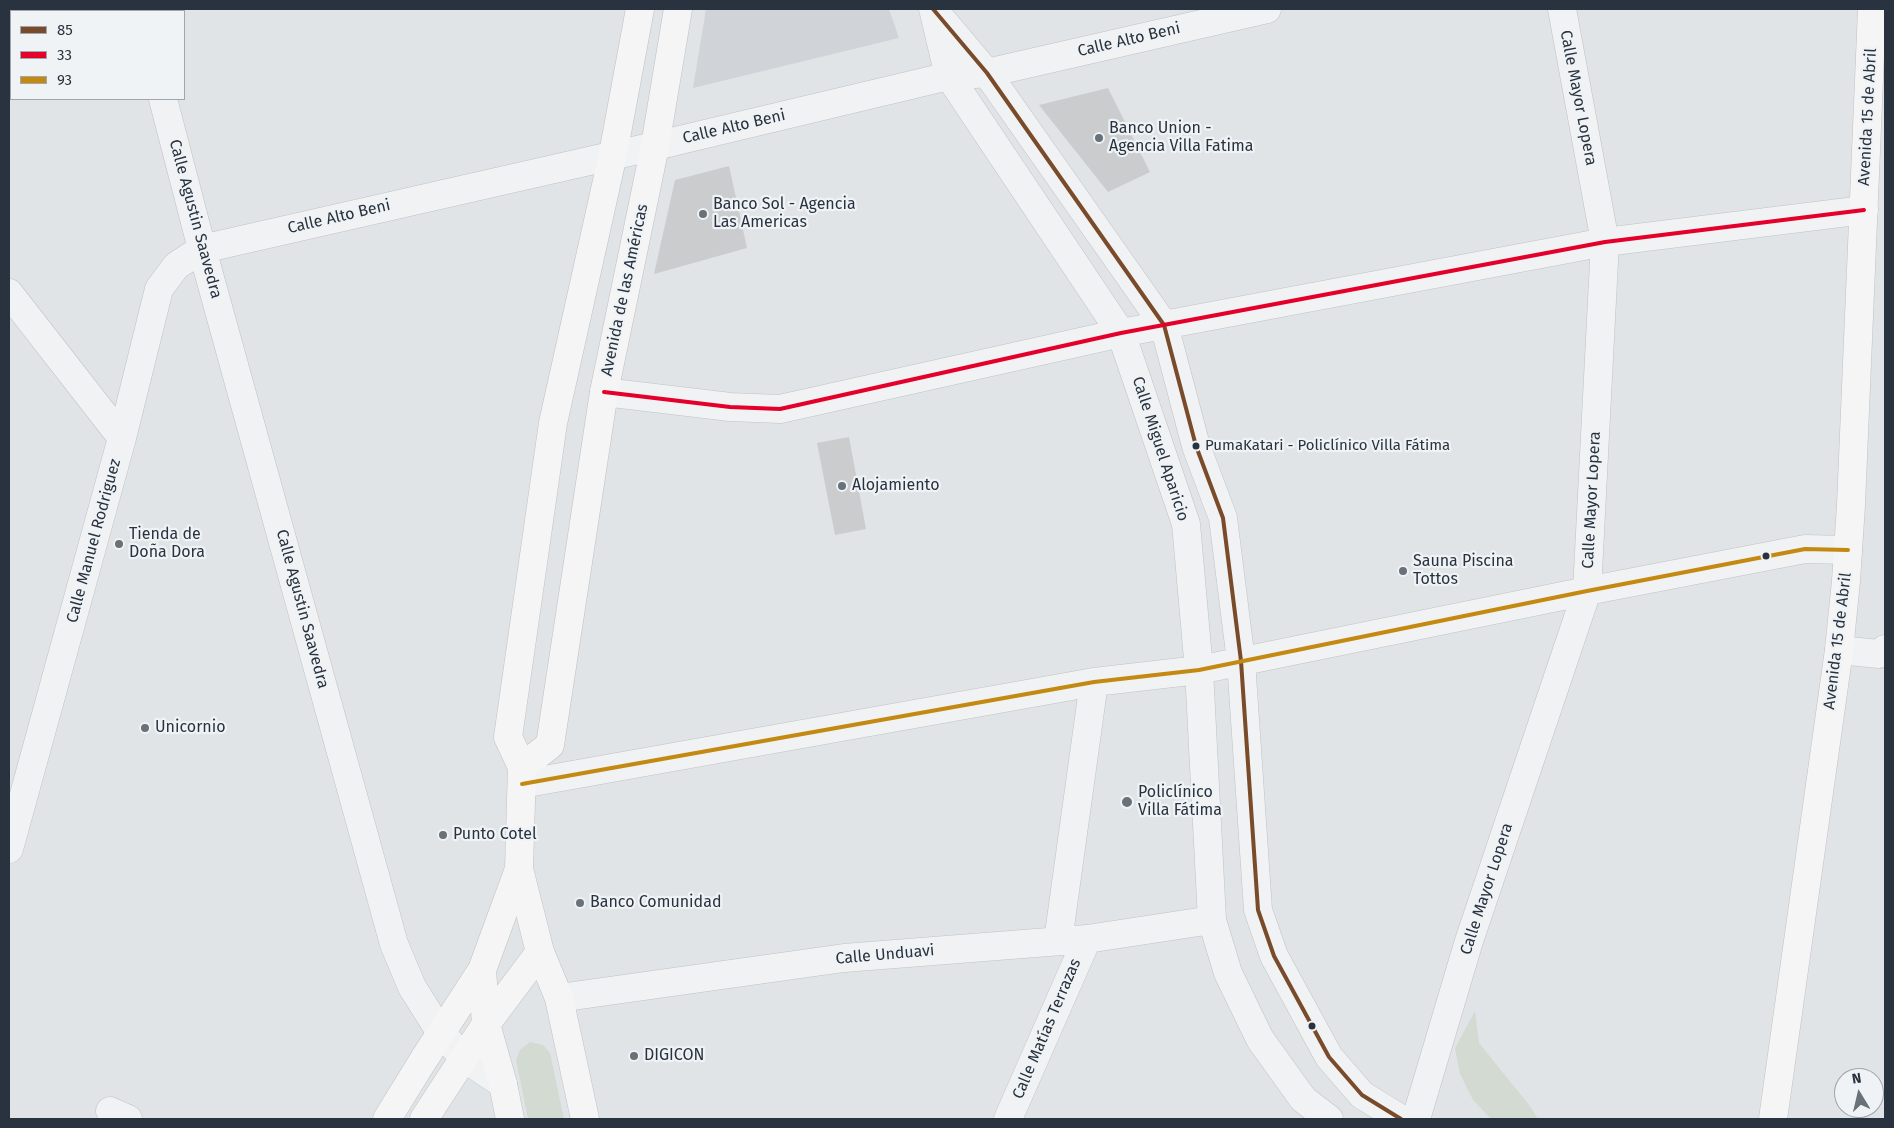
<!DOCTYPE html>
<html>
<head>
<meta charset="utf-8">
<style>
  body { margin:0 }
  #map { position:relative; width:1894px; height:1128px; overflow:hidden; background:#e1e4e6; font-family:"Fira Sans",sans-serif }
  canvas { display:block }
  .frame { position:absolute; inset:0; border:10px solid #29333f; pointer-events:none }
  .legend { position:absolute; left:10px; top:10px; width:175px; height:90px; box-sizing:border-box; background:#eff3f6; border:1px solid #a0a6ad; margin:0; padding:6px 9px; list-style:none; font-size:15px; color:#29333f }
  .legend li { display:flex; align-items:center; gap:10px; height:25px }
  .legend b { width:25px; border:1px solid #a0a6ad }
  .north { position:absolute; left:1834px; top:1068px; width:50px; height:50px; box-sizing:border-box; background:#eff3f6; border:1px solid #a0a6ad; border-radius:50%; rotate:351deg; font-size:14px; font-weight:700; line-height:20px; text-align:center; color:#29333f }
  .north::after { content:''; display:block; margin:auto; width:18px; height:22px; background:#697179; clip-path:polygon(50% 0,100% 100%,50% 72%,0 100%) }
</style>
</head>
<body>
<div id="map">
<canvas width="1894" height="1128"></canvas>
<div class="frame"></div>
<ul class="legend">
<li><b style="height:6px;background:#7a4b2a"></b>85</li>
<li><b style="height:6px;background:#e4002b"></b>33</li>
<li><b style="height:6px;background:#c48910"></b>93</li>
</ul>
<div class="north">N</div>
</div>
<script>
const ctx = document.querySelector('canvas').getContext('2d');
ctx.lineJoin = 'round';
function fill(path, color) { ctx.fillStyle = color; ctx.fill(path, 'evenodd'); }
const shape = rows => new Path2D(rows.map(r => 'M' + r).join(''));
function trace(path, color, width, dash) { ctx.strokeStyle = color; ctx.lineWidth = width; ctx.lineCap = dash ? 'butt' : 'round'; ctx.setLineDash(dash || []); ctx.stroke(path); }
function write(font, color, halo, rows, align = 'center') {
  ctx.font = font + ' "Fira Sans",sans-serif'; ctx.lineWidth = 4.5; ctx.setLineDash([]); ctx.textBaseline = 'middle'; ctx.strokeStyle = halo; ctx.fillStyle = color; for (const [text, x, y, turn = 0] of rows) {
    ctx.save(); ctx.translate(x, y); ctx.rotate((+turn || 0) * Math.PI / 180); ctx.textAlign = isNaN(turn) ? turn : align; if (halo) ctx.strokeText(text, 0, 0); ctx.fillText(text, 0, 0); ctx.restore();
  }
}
fill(shape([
  [706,9,889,9,899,38,693,88]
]), '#d0d4d9');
fill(shape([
  [1475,1011,1479,1043,1530,1106,1538,1119,1491,1119,1473,1100,1460,1074,1455,1048],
  [530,1042,543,1045,550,1053,564,1119,528,1119,516,1060,520,1050]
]), '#d3dad2');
fill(shape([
  [1108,88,1150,172,1108,192,1039,105],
  [729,166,747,248,654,274,675,180],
  [849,437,866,529,835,535,817,443]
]), '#caccce');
const minor = shape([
  [140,9,141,11],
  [933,9,987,73,1164,325,1196,446,1223,518,1241,661,1258,910,1274,956,1329,1057,1362,1095,1401,1119],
  [934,13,949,76,1121,333,1186,524,1199,670,1212,920,1228,973,1260,1039,1303,1099,1329,1119],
  [163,99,202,249,394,944,412,987,441,1033,464,1058,503,1084],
  [9,293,122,438],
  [604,392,730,407,780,409,1121,333,1605,242,1864,210],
  [1839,650,1879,654,1885,649],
  [522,784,1094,682,1199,670,1587,591,1805,549,1848,550],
  [9,849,122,438,159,289,176,266,202,249,655,146,949,76,987,73,1267,9],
  [1058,941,1094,682],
  [559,998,844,958,1087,939,1212,920],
  [110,1111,128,1119],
  [1008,1119,1087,939],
  [1416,1119,1469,941,1587,591,1605,242,1562,9]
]);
const major = shape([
  [522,767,550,745,604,392,655,146,678,9],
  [387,1119,424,1059,482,970],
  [424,1119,486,1024,540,952],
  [510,1119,503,1084,486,1024,482,970,519,869],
  [585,1119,559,998,540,952,519,869,522,767,508,737,553,423,613,154,640,9],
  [1773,1119,1839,650,1846,581,1851,505,1872,9]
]);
trace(minor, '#bfc2c4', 29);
trace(major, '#bec1c3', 29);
trace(minor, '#f0f2f3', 28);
trace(major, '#f5f5f6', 28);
trace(shape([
  [933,9,987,73,1164,325,1196,446,1223,518,1241,661,1258,910,1274,956,1329,1057,1362,1095,1401,1119]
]), '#7a4b2a', 4);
trace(shape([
  [604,392,730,407,780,409,1121,333,1605,242,1864,210]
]), '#e4002b', 4);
trace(shape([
  [522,784,1094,682,1199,670,1587,591,1805,549,1848,550]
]), '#c48910', 4);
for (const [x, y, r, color] of [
  [1099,138,5,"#697179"],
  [703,214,5,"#697179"],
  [1196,446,4.5,"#29333f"],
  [842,486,5,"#697179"],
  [119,544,5,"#697179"],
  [1766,556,4.5,"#29333f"],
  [1403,571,5,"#697179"],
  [145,728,5,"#697179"],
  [1127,802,6,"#697179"],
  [443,835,5,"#697179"],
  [580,903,5,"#697179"],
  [1312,1026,4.5,"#29333f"],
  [634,1056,5,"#697179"]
]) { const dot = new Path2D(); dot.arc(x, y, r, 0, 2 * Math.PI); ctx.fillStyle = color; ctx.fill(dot); trace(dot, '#eff3f6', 2); }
write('15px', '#29333f', '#eff3f6', [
  ["PumaKatari - Policlínico Villa Fátima",1205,446]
], 'left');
write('16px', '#29333f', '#eff3f6', [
  ["Calle Alto Beni",1129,40,-13],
  ["Calle Mayor Lopera",1578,98,79],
  ["Avenida 15 de Abril",1868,117,-87],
  ["Calle Alto Beni",734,127,-13],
  ["Calle Alto Beni",339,217,-13],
  ["Calle Agustin Saavedra",195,219,75],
  ["Avenida de las Américas",625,290,-78],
  ["Calle Miguel Aparicio",1160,449,72],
  ["Calle Mayor Lopera",1592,500,-87],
  ["Calle Manuel Rodriguez",94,541,-75],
  ["Calle Agustin Saavedra",302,609,75],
  ["Avenida 15 de Abril",1838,641,-83],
  ["Calle Mayor Lopera",1487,889,-72],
  ["Calle Unduavi",885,955,-5],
  ["Calle Matías Terrazas",1047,1029,-67]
]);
write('16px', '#29333f', '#eff3f6', [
  ["Banco Union -",1109,129],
  ["Agencia Villa Fatima",1109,147],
  ["Banco Sol - Agencia",713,205],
  ["Las Americas",713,223],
  ["Alojamiento",852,486],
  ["Tienda de",129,535],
  ["Doña Dora",129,553],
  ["Sauna Piscina",1413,562],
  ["Tottos",1413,580],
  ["Unicornio",155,728],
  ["Policlínico",1138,793],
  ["Villa Fátima",1138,811],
  ["Punto Cotel",453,835],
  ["Banco Comunidad",590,903],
  ["DIGICON",644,1056]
], 'left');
</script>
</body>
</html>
